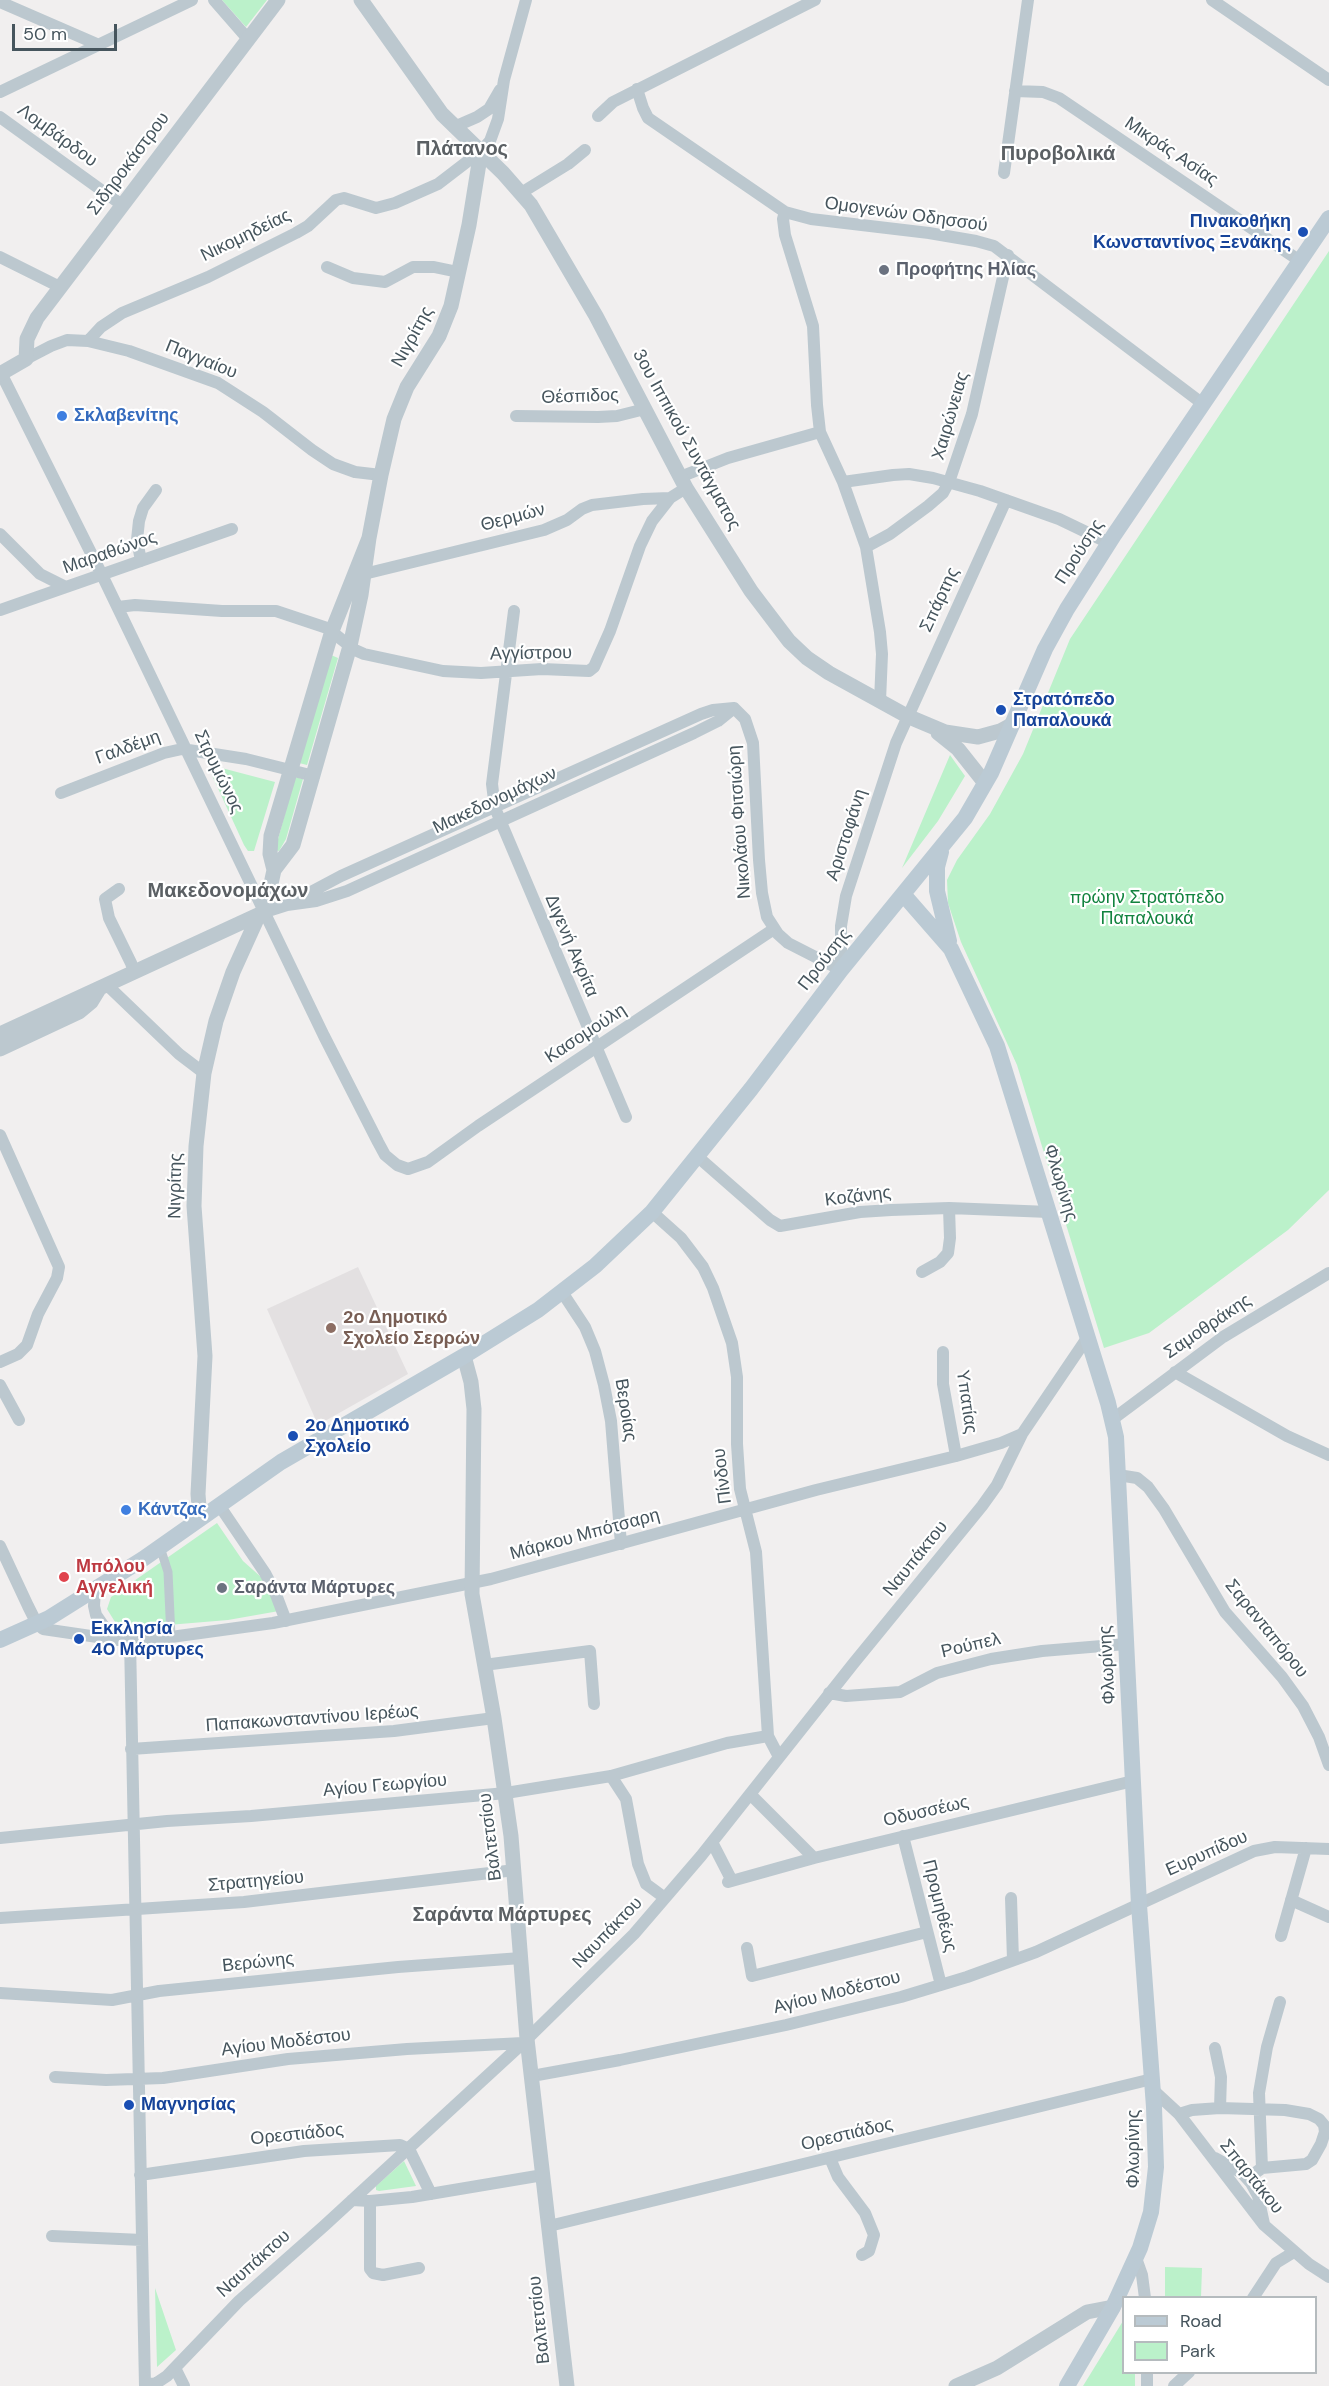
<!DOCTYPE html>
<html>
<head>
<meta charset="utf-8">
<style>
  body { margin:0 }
  #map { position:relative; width:1329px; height:2386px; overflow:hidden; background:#f1efef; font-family:"DM Sans",sans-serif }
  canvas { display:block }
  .legend { position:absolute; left:1122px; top:2296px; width:195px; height:78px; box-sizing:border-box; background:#fff; border:2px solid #b5bbbe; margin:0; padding:8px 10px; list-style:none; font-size:18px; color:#46555d }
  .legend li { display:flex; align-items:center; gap:12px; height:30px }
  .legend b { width:30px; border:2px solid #b5bbbe }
  .scale { position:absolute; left:12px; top:24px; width:105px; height:27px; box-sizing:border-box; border:3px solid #46555d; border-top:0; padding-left:8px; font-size:18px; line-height:21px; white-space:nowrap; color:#46555d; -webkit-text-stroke:4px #fff; paint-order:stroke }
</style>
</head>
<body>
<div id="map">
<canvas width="1329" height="2386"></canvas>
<ul class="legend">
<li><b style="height:8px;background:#bbcad4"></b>Road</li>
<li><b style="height:16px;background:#bbf1ca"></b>Park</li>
</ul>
<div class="scale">50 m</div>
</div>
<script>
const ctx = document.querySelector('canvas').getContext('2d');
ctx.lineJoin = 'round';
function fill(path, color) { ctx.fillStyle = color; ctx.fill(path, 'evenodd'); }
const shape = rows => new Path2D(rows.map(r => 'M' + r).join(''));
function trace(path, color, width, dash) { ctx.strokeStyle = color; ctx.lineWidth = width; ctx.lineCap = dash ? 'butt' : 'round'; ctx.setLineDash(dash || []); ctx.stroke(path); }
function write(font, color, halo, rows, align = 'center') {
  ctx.font = font + ' "DM Sans",sans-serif'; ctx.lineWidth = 4.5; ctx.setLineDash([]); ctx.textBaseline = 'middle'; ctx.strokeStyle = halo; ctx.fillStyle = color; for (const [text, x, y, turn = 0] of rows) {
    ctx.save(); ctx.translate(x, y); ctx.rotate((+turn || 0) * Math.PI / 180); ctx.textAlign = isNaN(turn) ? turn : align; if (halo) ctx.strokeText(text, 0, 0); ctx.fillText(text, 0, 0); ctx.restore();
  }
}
fill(shape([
  [358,1267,408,1374,318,1425,267,1309]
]), '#e3e0e1');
fill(shape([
  [222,0,267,0,246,27],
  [1329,251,1329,1190,1288,1230,1149,1333,1104,1348,1017,1065,961,942,948,903,947,880,957,860,990,814,1023,754,1070,639],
  [331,655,338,658,307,765,299,763],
  [950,755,965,776,938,821,902,868],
  [214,766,275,782,254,851,248,851,244,845,210,771],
  [295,777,303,779,286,839,279,851,275,850],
  [217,1523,243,1561,261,1577,279,1611,228,1620,168,1625,130,1626,115,1622,107,1609,111,1597],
  [404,2161,416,2186,379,2191,376,2190,376,2186],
  [1165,2267,1202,2268,1201,2297,1165,2297],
  [155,2288,176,2350,157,2367],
  [1123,2321,1124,2372,1135,2373,1135,2386,1083,2386]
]), '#bbf1ca');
trace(shape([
  [160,1547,168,1572,171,1637]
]), '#bcc8cf', 9);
trace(shape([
  [214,0,248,39],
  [1212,0,1329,80],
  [0,2,99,45],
  [637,89,643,108,648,118,785,212,811,219,929,233,976,241,994,246,1203,404],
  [1015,91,1043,92,1059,98,1300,261],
  [0,92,192,0],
  [598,116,613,102,815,0],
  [0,117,122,205],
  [454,127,477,117,489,109,500,90],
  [1004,173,1028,0],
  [521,193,568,164,585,150],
  [0,257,60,287],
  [327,267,353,278,385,282,413,267,434,267,458,272],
  [88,341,101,327,122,313,208,277,296,233,308,226,336,200,344,198,376,208,395,203,438,184,481,151,490,141,498,119,504,80,526,0],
  [26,359,51,346,67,340,88,341,129,351,218,383,263,412,312,450,333,464,355,472,381,475],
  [1,373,102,575,324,1036,378,1142,385,1155,397,1165,408,1169,428,1162,478,1126,774,929],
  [516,416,598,417,617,416,645,409],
  [820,432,843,482,866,547],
  [680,477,728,458,820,432,817,405,813,326,785,235,783,219,785,212],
  [843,482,893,475,909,474,933,478,980,491,1059,519,1109,543],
  [0,534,40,574,66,587],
  [141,561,137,540,139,521,143,508,156,490],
  [364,574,544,530,567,520,582,509,592,505,643,499,670,498],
  [118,607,135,605,222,611,276,611,327,628,355,650,364,654,443,671,481,673,542,669,589,671,594,667,610,631,640,546,652,521,670,498,686,488],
  [0,610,232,529],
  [514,611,492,784,495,808,626,1117],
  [880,701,882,654,880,632,866,547,890,534,928,506,943,493,949,482,972,414,1008,255],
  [734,708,745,719,753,743,759,860,762,893,767,917,778,934,788,943,841,970,841,926,846,896,896,743,1006,500],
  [61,793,164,753,182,749,246,759,314,776],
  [119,889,105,899,109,918,131,963,134,972],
  [294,901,341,876,701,714,713,710,734,708],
  [265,912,287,905,316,901,347,891,694,733,718,721,734,708],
  [107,985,179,1054,204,1073],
  [0,1135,59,1267,57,1278,38,1314,27,1345,18,1354,0,1362],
  [698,1157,770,1220,780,1226,860,1212,891,1210,949,1208,1049,1212],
  [652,1212,681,1238,703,1267,713,1288,732,1343,737,1377,737,1444,740,1489,756,1552,768,1736,779,1757],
  [922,1272,940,1262,948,1253,950,1238,949,1208],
  [562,1292,585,1327,595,1351,604,1385,611,1421,621,1544],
  [943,1352,943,1384,956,1456],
  [1175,1372,1287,1436,1329,1455],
  [0,1385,19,1420],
  [1113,1419,1223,1337,1329,1273],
  [1118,1475,1137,1478,1148,1487,1164,1509,1225,1612,1282,1677,1303,1706,1319,1737,1329,1765],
  [219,1505,265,1573,275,1592,286,1621],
  [0,1546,28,1606,37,1624,43,1629,118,1640,171,1637,273,1623,491,1579,816,1490,956,1456,1001,1443,1022,1434],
  [95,1589,94,1606,96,1615,107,1631,118,1640],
  [130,1640,145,2386],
  [484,1665,590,1651,594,1704],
  [829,1693,846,1696,900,1692,937,1673,991,1659,1042,1651,1126,1644],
  [131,1749,394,1731,494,1718],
  [611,1776,626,1799,638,1864,646,1884,665,1898],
  [750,1794,814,1858],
  [903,1836,941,1985],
  [0,1838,167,1821,251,1816,506,1793,611,1776,727,1743,768,1736],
  [712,1842,732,1881],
  [728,1882,814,1858,1133,1781],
  [1011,1898,1013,1960],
  [1291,1900,1329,1917],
  [0,1918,244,1902,515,1870],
  [1281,1936,1306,1848],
  [747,1948,752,1976,927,1932],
  [0,1993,112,2000,159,1991,398,1967,521,1958],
  [1215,2048,1221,2077,1220,2108],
  [532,2076,620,2060,786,2025,901,1997,967,1977,1036,1952,1254,1851,1275,1847,1329,1849],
  [55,2077,106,2080,163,2078,288,2059,407,2049,523,2043],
  [1153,2090,1179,2114,1264,2225,1309,2264,1329,2277],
  [1179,2114,1192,2110,1220,2108,1285,2110,1309,2114,1319,2119,1324,2125,1325,2132,1321,2144,1312,2160,1306,2164,1262,2168,1248,2178],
  [830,2158,838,2177,865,2213,874,2235,869,2251,862,2255],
  [1215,2158,1242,2173,1251,2183,1258,2196,1264,2224],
  [1262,2168,1259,2093,1267,2047,1280,2002],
  [140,2175,304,2151,400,2145,409,2149,431,2194],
  [352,2200,370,2201,412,2197,543,2175],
  [370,2201,370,2269,373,2273,383,2275,419,2268],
  [549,2226,1152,2079],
  [52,2236,142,2240],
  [1136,2258,1142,2275,1145,2298],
  [1253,2298,1276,2263,1294,2252],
  [175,2368,184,2386],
  [1147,2372,1147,2386],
  [145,2383,155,2384,167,2376,239,2301,324,2226,523,2043,634,1934,701,1856,853,1664,982,1506,997,1485,1022,1434,1087,1338],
  [1174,2386,1189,2372]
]), '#bcc8cf', 12);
trace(shape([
  [361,0,442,114,503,173,531,205,596,316,686,488,751,591,789,641,807,658,829,673,907,716,945,732,978,737,1000,731,1013,724],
  [0,374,26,359,27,339,37,318,278,0],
  [938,733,958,749,985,783],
  [274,870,293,845,350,646,361,595,369,538,381,475,394,419,407,387,439,336,451,306,469,225,481,151],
  [0,1034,260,914],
  [0,1049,79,1012,91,1002,99,989],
  [464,1356,471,1382,474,1409,472,1594,494,1718,511,1836,527,2039,567,2386],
  [204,1516,199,1507,198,1494,205,1356,194,1206,196,1146,204,1073,216,1021,233,972,257,919,265,912,274,870,270,854,271,836,332,631,369,538],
  [956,2386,997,2368,1087,2312,1113,2307]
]), '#bcc8cf', 15);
trace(shape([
  [941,852,937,867,937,891,949,941],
  [903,894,951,949,997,1046,1108,1403,1116,1437,1139,1905,1154,2107,1156,2167,1151,2212,1140,2248,1113,2307,1067,2386],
  [0,1640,49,1618,143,1559,281,1462,464,1356,538,1310,595,1266,652,1212,751,1089,841,970,965,818,991,773,1045,649,1067,609,1114,535,1329,218]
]), '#bbcad4', 16);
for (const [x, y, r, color] of [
  [1303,232,6,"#1a4fb4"],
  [884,270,6,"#6b7280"],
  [62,416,6,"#3f7fe0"],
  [1001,710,6,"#1a4fb4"],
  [331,1328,6,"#8d6e63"],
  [293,1436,6,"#1a4fb4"],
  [126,1510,6,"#3f7fe0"],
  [64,1577,6,"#e0444e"],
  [222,1588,6,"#6b7280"],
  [79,1639,6,"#1a4fb4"],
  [129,2105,6,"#1a4fb4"]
]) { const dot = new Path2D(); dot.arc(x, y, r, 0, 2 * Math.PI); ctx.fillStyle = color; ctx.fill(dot); trace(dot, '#fff', 2); }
write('18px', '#46555d', '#fff', [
  ["Λομβάρδου",57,136,36],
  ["Μικράς Ασίας",1171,152,34],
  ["Σιδηροκάστρου",129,164,-53],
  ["Ομογενών Οδησσού",906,215,8],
  ["Νικομηδείας",246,236,-26],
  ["Νιγρίτης",413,337,-61],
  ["Παγγαίου",201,360,22],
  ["Θέσπιδος",580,397,-2],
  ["Χαιρώνειας",951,416,-74],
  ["3ου Ιππικού Συντάγματος",686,440,61],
  ["Θερμών",513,518,-15],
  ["Προύσης",1080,552,-57],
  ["Μαραθώνος",110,553,-19],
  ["Σπάρτης",940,600,-65],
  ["Αγγίστρου",531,654,-1],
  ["Γαλδέμη",128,748,-20],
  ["Στρυμώνος",218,772,64],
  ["Μακεδονομάχων",495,801,-25],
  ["Νικολάου Φιτσιώρη",740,822,-94],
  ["Αριστοφάνη",847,835,-72],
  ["Διγενή Ακρίτα",571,946,67],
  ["Προύσης",825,960,-52],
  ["Κασομούλη",586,1034,-33],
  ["Φλωρίνης",1060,1183,73],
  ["Νιγρίτης",176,1186,-89],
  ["Κοζάνης",858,1197,-7],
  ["Σαμοθράκης",1208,1327,-34],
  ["Υπατίας",966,1402,82],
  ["Βεροίας",625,1410,81],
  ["Πίνδου",723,1476,-97],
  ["Μάρκου Μπότσαρη",585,1535,-15],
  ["Ναυπάκτου",916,1559,-51],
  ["Σαρανταπόρου",1266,1629,51],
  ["Ρούπελ",971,1646,-13],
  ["Φλωρίνης",1108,1665,-93],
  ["Παπακωνσταντίνου Ιερέως",312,1719,-4],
  ["Αγίου Γεωργίου",385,1786,-5],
  ["Οδυσσέως",926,1812,-13],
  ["Βαλτετσίου",491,1837,-97],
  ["Ευρυπίδου",1207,1854,-24],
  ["Στρατηγείου",256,1882,-5],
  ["Προμηθέως",939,1906,76],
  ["Ναυπάκτου",608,1933,-46],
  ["Βερώνης",258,1963,-6],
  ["Αγίου Μοδέστου",837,1993,-14],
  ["Αγίου Μοδέστου",286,2043,-7],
  ["Ορεστιάδος",297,2135,-6],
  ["Ορεστιάδος",847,2135,-13],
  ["Φλωρίνης",1134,2149,-90],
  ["Σπαρτάκου",1251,2177,51],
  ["Ναυπάκτου",254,2264,-42],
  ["Βαλτετσίου",540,2320,-96]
]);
write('bold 18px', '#164399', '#fff', [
  ["Πινακοθήκη",1291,222,"right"],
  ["Κωνσταντίνος Ξενάκης",1291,243,"right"],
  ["Στρατόπεδο",1013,700],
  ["Παπαλουκά",1013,721],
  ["2ο Δημοτικό",305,1426],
  ["Σχολείο",305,1447],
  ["Εκκλησία",91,1629],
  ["40 Μάρτυρες",91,1650],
  ["Μαγνησίας",141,2105]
], 'left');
write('bold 18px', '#5b616d', '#fff', [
  ["Προφήτης Ηλίας",896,270],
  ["Σαράντα Μάρτυρες",234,1588]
], 'left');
write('bold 18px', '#366cbe', '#fff', [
  ["Σκλαβενίτης",74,416],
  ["Κάντζας",138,1510]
], 'left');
write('18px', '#12833f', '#fff', [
  ["πρώην Στρατόπεδο",1147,898],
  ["Παπαλουκά",1147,919]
]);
write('bold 18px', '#785e54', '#fff', [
  ["2ο Δημοτικό",343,1318],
  ["Σχολείο Σερρών",343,1339]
], 'left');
write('bold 18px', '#be3a42', '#fff', [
  ["Μπόλου",76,1567],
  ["Αγγελική",76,1588]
], 'left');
write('bold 20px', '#5b6064', '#fff', [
  ["Πλάτανος",462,150],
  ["Πυροβολικά",1058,155],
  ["Μακεδονομάχων",228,892],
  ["Σαράντα Μάρτυρες",502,1916]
]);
</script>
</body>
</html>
